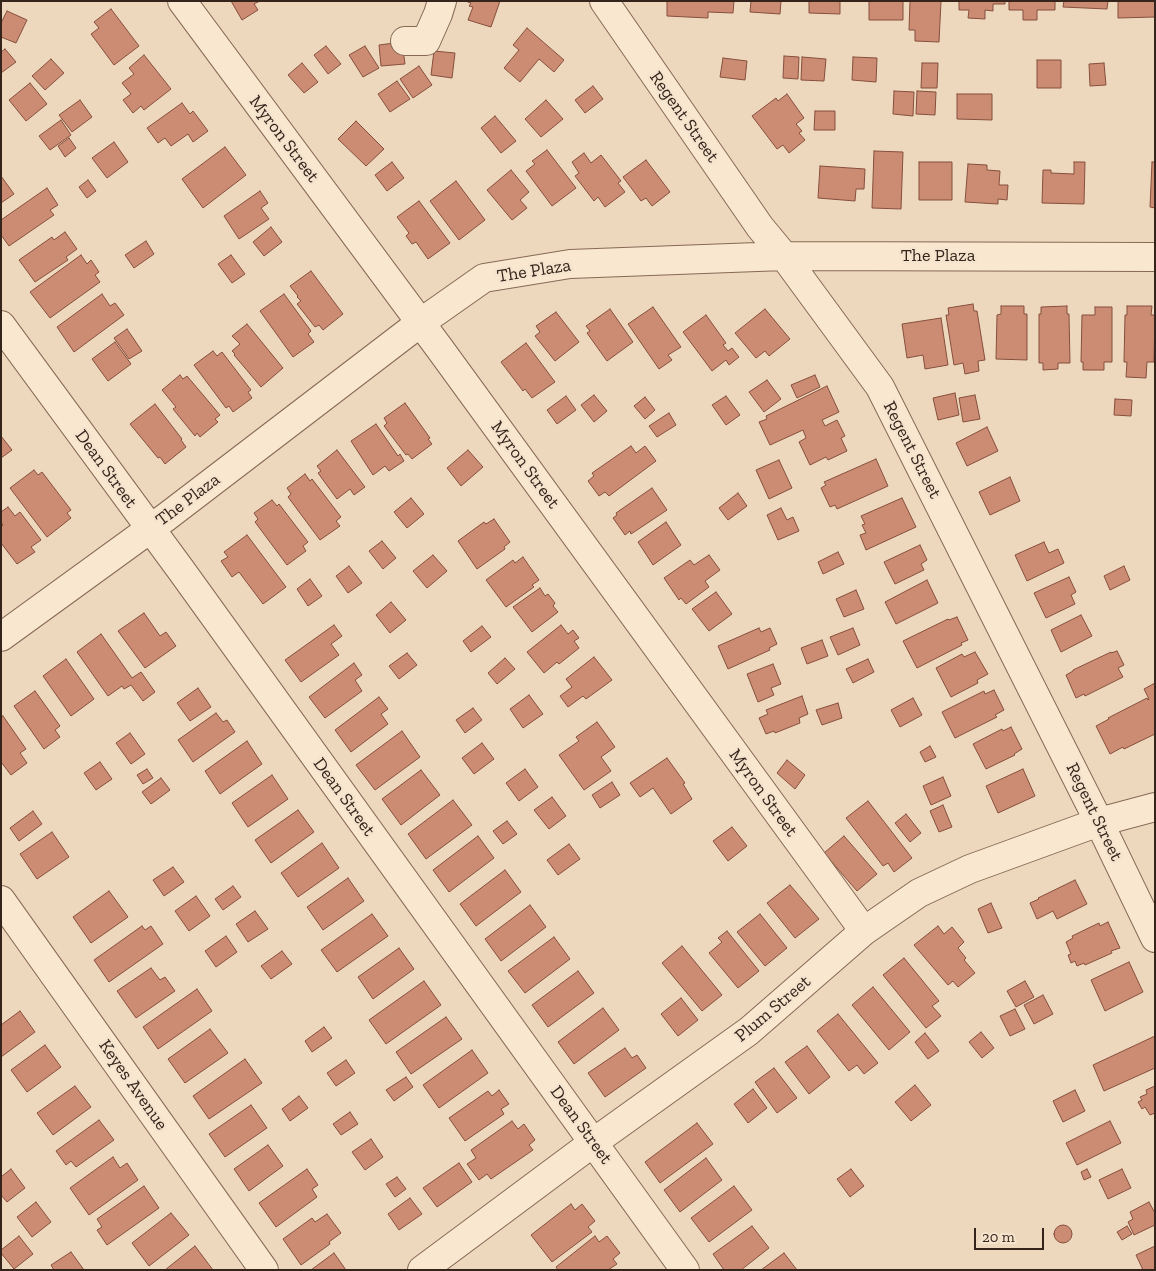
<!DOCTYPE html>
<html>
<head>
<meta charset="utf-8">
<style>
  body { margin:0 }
  #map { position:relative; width:1156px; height:1271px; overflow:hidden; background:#eed8bd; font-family:"Zilla Slab",serif }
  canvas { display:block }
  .frame { position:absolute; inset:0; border:2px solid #35241b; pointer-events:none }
  .scale { position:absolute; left:974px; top:1228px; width:70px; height:22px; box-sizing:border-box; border:2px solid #35241b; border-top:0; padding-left:6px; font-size:15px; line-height:18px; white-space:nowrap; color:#35241b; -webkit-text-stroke:4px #f5e4cd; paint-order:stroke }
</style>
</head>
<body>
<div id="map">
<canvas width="1156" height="1271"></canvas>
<div class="frame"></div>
<div class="scale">20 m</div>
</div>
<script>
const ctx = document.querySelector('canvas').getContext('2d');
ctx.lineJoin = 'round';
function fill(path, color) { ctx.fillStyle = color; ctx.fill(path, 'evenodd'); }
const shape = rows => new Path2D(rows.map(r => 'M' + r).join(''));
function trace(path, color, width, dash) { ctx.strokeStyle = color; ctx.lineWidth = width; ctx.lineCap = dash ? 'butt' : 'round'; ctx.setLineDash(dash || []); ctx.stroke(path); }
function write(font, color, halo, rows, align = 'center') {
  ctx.font = font + ' "Zilla Slab",serif'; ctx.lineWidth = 4.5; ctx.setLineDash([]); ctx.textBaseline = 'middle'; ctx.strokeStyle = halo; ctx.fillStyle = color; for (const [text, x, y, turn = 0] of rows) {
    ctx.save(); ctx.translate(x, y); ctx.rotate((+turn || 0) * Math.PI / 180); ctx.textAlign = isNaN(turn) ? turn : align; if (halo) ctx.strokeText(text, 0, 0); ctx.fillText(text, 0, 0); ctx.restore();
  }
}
const building = shape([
  [231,1,260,1,254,4,258,10,242,20,231,1],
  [465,1,500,1,491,27,468,20,473,7,469,6,471,3,465,1],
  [667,1,734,1,733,13,708,12,708,18,667,16,667,1],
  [751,1,781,1,780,14,750,12,751,1],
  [809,1,840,1,840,14,809,13,809,1],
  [869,1,903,1,903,20,869,20,869,1],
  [910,1,941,1,939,42,915,41,915,30,909,30,910,1],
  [959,1,1005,1,1005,4,993,4,993,11,985,10,985,19,968,18,969,10,959,10,959,1],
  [1009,1,1055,1,1055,10,1037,10,1037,20,1023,20,1023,10,1009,10,1009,1],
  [1064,1,1108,1,1107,9,1063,7,1064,1],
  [1118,1,1155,1,1155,17,1118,18,1118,1],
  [111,9,139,46,114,65,91,34,99,28,94,22,111,9],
  [7,11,27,20,16,43,1,37,1,23,7,11],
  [527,28,564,60,554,72,539,59,520,82,504,68,519,50,513,45,527,28],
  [402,42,405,64,381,66,379,45,402,42],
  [326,46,341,64,328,74,314,55,326,46],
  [365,46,379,68,363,77,349,55,365,46],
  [5,49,16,62,1,73,1,52,5,49],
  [434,51,455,53,452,78,431,75,434,51],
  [144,55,171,89,144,110,141,106,133,113,123,100,131,94,122,83,134,74,129,68,144,55],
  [784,56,799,57,798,79,783,78,784,56],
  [802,57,826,59,824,81,801,80,802,57],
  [853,57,877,58,876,82,852,80,853,57],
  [723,58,747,61,745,80,720,77,723,58],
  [51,59,64,73,45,90,32,76,51,59],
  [1037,60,1061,60,1061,88,1037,88,1037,60],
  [302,63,318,82,304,93,288,75,302,63],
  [922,63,938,63,937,88,921,88,922,63],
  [1104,63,1106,85,1090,86,1089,64,1104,63],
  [419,66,432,85,413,98,400,79,419,66],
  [397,81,410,99,390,112,378,94,397,81],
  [30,83,47,104,26,121,9,100,30,83],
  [593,86,603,99,585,113,575,100,593,86],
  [894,91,914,92,913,116,893,114,894,91],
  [917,91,936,92,935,115,916,114,917,91],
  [787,94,804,118,796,124,802,131,799,133,805,140,789,153,783,145,777,149,752,116,776,98,778,101,787,94],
  [957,94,992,94,992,120,957,119,957,94],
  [80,100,92,117,72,132,59,115,80,100],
  [546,100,563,119,541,137,525,119,546,100],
  [182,103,190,114,193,111,208,131,193,142,188,134,171,146,165,138,158,143,147,128,182,103],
  [815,111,835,111,835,130,814,130,815,111],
  [495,116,516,141,501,153,481,128,495,116],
  [61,120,71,135,50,150,39,136,61,120],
  [356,121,384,149,366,166,338,139,356,121],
  [69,138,76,148,65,157,58,146,69,138],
  [114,142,128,162,107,178,92,158,114,142],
  [225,147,246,175,203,208,182,179,225,147],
  [547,150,576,188,552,206,526,171,535,164,532,161,547,150],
  [874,151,903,152,901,209,872,208,874,151],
  [584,153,591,163,601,155,621,181,618,183,625,192,605,207,598,197,594,201,575,176,579,173,572,162,584,153],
  [646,160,670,192,652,206,646,198,641,201,623,177,646,160],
  [392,162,404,178,387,191,375,175,392,162],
  [919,162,952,162,952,200,919,200,919,162],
  [1074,162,1085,162,1084,204,1042,203,1043,170,1051,170,1051,173,1074,174,1074,162],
  [1152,162,1155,162,1155,208,1150,207,1152,162],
  [968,164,987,165,987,170,1000,171,999,185,1008,185,1007,200,998,199,998,204,965,202,968,164],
  [820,166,865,169,864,189,856,189,855,201,818,198,820,166],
  [511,170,529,192,520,200,527,208,512,220,487,190,511,170],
  [1,176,14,194,1,203,1,176],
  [88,180,96,191,87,198,79,187,88,180],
  [456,181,485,220,459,240,430,201,456,181],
  [47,188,58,205,50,210,54,215,9,246,1,235,1,220,47,188],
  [260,191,268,203,261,208,269,219,239,239,224,216,260,191],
  [419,201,450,243,428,259,416,242,412,244,406,236,409,233,397,217,419,201],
  [271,227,282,242,264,256,253,242,271,227],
  [65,232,77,249,66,257,68,260,35,282,19,260,52,237,54,240,65,232],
  [146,241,154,254,134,268,125,255,146,241],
  [81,255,87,264,91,260,99,272,95,275,100,282,50,318,30,292,81,255],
  [231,255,245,274,232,283,218,264,231,255],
  [311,271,343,314,323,330,319,325,315,327,297,304,301,301,297,297,298,296,290,286,311,271],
  [102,294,110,306,115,303,124,315,74,352,57,327,102,294],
  [284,294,311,331,308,334,314,342,293,357,260,311,284,294],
  [973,304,974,311,977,311,985,360,978,361,979,371,965,374,963,363,954,365,946,315,949,315,948,308,973,304],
  [1001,306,1024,306,1024,314,1027,314,1027,360,996,359,997,315,1001,314,1001,306],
  [1067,306,1067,314,1069,314,1070,363,1058,363,1058,369,1043,370,1043,363,1039,363,1039,314,1041,314,1041,307,1067,306],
  [1127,306,1152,306,1151,315,1155,315,1154,362,1147,362,1146,378,1126,377,1127,362,1124,362,1125,315,1127,315,1127,306],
  [653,307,681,347,668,355,672,360,659,369,628,324,653,307],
  [1095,307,1112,307,1112,362,1104,362,1104,370,1083,370,1083,362,1081,362,1082,315,1095,315,1095,307],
  [610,309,633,342,607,361,587,333,590,331,586,326,610,309],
  [765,309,790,339,769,356,765,351,756,358,735,333,765,309],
  [556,312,579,342,555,361,535,336,540,332,536,326,556,312],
  [706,315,726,343,723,345,728,351,732,348,739,357,729,365,726,360,712,371,683,332,706,315],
  [941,318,948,365,925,369,923,355,907,358,902,324,941,318],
  [247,324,283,368,261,387,234,355,235,354,232,351,240,344,232,336,247,324],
  [127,329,142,351,129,359,114,338,127,329],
  [115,342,131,364,108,381,92,359,115,342],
  [526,343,555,382,532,398,525,389,523,391,501,362,526,343],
  [213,351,217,356,222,352,251,390,248,392,252,398,233,412,229,406,226,408,194,365,213,351],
  [180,375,183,379,187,376,220,415,215,419,218,422,200,437,197,433,195,436,173,409,176,407,162,390,180,375],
  [815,375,820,387,797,398,791,385,815,375],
  [767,380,781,399,764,412,749,392,767,380],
  [827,386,839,412,822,420,825,426,837,420,845,436,841,438,847,451,828,460,826,457,810,465,799,442,806,438,803,430,770,445,759,422,767,419,766,416,827,386],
  [955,393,959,415,938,420,933,398,955,393],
  [594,395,607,411,594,422,581,405,594,395],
  [975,395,980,419,963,422,959,398,975,395],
  [566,396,576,410,557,424,547,410,566,396],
  [726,396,740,415,726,425,712,405,726,396],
  [645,397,655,410,645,419,634,406,645,397],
  [1115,399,1132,400,1131,416,1114,415,1115,399],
  [405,403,430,438,428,439,432,444,412,459,408,454,406,455,384,426,387,423,384,418,405,403],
  [155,404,182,439,181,440,186,447,165,464,160,457,158,458,130,424,155,404],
  [669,413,676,425,657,437,649,426,669,413],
  [376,424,398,456,400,454,404,461,389,471,385,466,373,475,351,441,376,424],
  [987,427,998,451,967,466,956,443,987,427],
  [1,436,12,450,1,458,1,436],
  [631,446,636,453,645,446,656,461,609,496,605,492,599,496,588,481,594,476,592,473,631,446],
  [337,450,365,487,354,495,350,489,337,499,318,473,321,471,317,466,337,450],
  [468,450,483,467,461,486,447,468,468,450],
  [876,459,888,486,837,509,835,505,830,507,821,488,826,485,824,482,876,459],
  [779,460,792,488,769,499,756,470,779,460],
  [34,470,38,475,42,472,71,510,67,513,71,518,47,537,10,488,34,470],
  [305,474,310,481,312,479,341,517,336,521,340,526,320,540,288,497,291,494,287,488,305,474],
  [1010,477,1020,501,990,515,979,492,1010,477],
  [652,488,667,510,631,534,630,531,625,535,613,518,617,515,616,513,652,488],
  [738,493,747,506,728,520,719,508,738,493],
  [411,498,424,514,407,528,394,512,411,498],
  [902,498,916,527,866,550,860,535,866,533,862,525,865,524,861,516,902,498],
  [272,500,277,506,279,504,308,542,303,546,306,551,287,565,255,522,258,519,254,513,272,500],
  [8,507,15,516,20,512,41,540,31,547,35,552,17,564,1,543,1,527,3,525,1,522,1,512,8,507],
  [781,508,787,520,793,517,799,531,778,540,767,515,781,508],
  [494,519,510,542,504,547,505,549,477,569,458,541,484,522,486,524,494,519],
  [666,522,681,545,653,565,638,542,666,522],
  [247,535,286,587,263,604,239,572,232,577,221,561,228,557,224,552,247,535],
  [382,541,396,558,383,569,369,551,382,541],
  [1044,542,1049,553,1058,549,1064,563,1027,581,1015,555,1044,542],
  [920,545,927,560,921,564,924,570,895,584,884,562,920,545],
  [838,552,844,564,823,574,818,562,838,552],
  [433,555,447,571,427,588,413,571,433,555],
  [709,555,720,570,705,581,709,587,686,604,681,598,679,600,664,578,690,560,694,565,709,555],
  [523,557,539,580,532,585,534,587,506,607,486,580,513,560,515,563,523,557],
  [349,566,362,583,348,593,336,576,349,566],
  [1124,566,1130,580,1110,590,1104,576,1124,566],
  [1069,577,1076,592,1071,595,1075,604,1046,618,1034,593,1069,577],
  [310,579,322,596,308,606,297,589,310,579],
  [927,580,938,603,896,624,885,602,927,580],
  [540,588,545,596,548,594,555,603,553,606,558,612,532,632,513,607,540,588],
  [856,590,864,609,844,617,836,599,856,590],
  [716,592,732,614,709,631,692,609,716,592],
  [391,602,406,620,390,633,376,615,391,602],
  [144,613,160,636,166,632,176,646,145,668,118,631,144,613],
  [1081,615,1092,636,1061,652,1051,630,1081,615],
  [957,617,968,640,961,643,962,645,917,668,903,641,948,619,949,620,957,617],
  [334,625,342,636,331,644,339,655,301,682,285,660,334,625],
  [561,625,568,634,573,630,579,638,574,641,579,648,559,664,557,662,544,673,527,652,561,625],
  [482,626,491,637,471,652,463,641,482,626],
  [759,628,761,632,770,628,777,644,769,648,770,650,728,669,718,646,759,628],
  [853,628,860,645,838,655,830,637,853,628],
  [101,634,132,678,141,672,155,692,143,701,131,685,124,689,122,686,108,696,77,652,101,634],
  [822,640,828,656,807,664,801,648,822,640],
  [1117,651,1124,665,1118,668,1123,677,1085,696,1084,694,1076,698,1066,675,1073,671,1073,670,1111,652,1111,653,1117,651],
  [975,652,988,674,977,680,978,683,951,697,936,668,962,654,964,657,975,652],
  [407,653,417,665,399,679,389,666,407,653],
  [594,657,612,680,586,699,583,696,568,707,560,696,572,687,566,679,594,657],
  [505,658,515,669,497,684,488,673,505,658],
  [66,659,94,699,71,716,43,676,66,659],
  [868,659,874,672,853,683,846,669,868,659],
  [354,663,362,675,355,680,362,691,325,718,309,697,354,663],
  [773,664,781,684,771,688,774,695,758,702,747,674,773,664],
  [1155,683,1155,734,1124,749,1123,747,1110,754,1096,726,1109,719,1108,718,1147,698,1148,700,1149,699,1144,689,1155,683],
  [198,688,211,707,190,721,177,703,198,688],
  [994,690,1004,710,995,715,997,717,955,738,942,712,984,691,985,694,994,690],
  [35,691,60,726,55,730,60,737,44,749,14,706,35,691],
  [529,695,543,714,523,728,510,709,529,695],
  [802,696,808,714,799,718,800,723,775,733,774,731,766,734,759,718,768,714,766,710,802,696],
  [379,697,388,709,381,714,388,724,351,752,335,730,379,697],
  [913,698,922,715,900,727,891,710,913,698],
  [838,703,842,718,822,725,816,710,838,703],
  [473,708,482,720,465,733,456,720,473,708],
  [216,713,223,722,227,720,235,732,193,762,178,740,216,713],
  [3,716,26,749,20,753,27,763,11,775,1,762,1,717,3,716],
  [597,722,615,747,601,757,611,771,584,790,559,755,579,741,576,737,597,722],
  [1011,727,1022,749,1014,754,1015,755,986,769,973,744,1002,729,1003,731,1011,727],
  [402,731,420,757,375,790,356,765,402,731],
  [130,733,145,754,131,764,116,743,130,733],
  [247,741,262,764,220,794,205,771,247,741],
  [482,743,494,759,474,774,462,758,482,743],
  [930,746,936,757,925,762,920,752,930,746],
  [667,758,685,783,683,784,692,799,671,814,653,788,640,797,630,783,667,758],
  [787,760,805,775,795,789,777,773,787,760],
  [100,762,112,779,96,790,84,773,100,762],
  [147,769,153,778,143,784,137,775,147,769],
  [525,769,538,787,519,801,506,783,525,769],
  [1023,769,1035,796,998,813,986,786,1023,769],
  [421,770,440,795,401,825,382,799,421,770],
  [272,775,288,799,248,827,232,803,272,775],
  [943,777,951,796,931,805,923,786,943,777],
  [161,778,170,790,151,804,142,792,161,778],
  [612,782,620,795,600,808,592,795,612,782],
  [552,797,566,816,549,829,534,810,552,797],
  [453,800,472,825,426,859,408,834,453,800],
  [868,801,912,858,894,872,888,863,883,866,846,818,868,801],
  [943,805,952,827,939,832,930,811,943,805],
  [298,810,314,832,271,863,255,840,298,810],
  [33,811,42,824,19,841,10,828,33,811],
  [906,814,921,833,910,842,895,823,906,814],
  [507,821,517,834,503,844,493,831,507,821],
  [732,827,747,846,728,861,713,841,732,827],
  [52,832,69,857,37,879,20,854,52,832],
  [478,836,494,858,449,892,433,870,478,836],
  [844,836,877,874,857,891,824,853,844,836],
  [322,843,339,868,298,897,281,873,322,843],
  [569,844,580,859,558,875,547,860,569,844],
  [173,867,184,882,164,896,153,880,173,867],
  [505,870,521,892,476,926,460,904,505,870],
  [348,878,364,901,323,930,307,907,348,878],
  [1075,880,1087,904,1057,919,1053,911,1037,919,1030,903,1039,899,1038,898,1075,880],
  [790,885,819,919,795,938,767,903,790,885],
  [233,886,241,897,223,910,215,899,233,886],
  [109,891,128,917,91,943,73,917,109,891],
  [196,896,210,916,189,931,175,911,196,896],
  [991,903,1002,928,988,933,978,909,991,903],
  [530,905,546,927,501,961,485,939,530,905],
  [255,911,268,929,248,942,236,924,255,911],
  [372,914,388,936,337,972,321,950,372,914],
  [760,914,787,948,765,966,737,932,760,914],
  [1108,922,1120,948,1111,951,1112,953,1085,965,1084,963,1077,966,1075,961,1071,963,1068,955,1071,954,1066,942,1073,938,1072,936,1099,923,1100,926,1108,922],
  [142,926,145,930,151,926,163,944,109,982,94,960,142,926],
  [938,926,944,934,952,927,964,942,958,948,966,958,964,960,975,973,958,987,953,981,948,985,914,945,938,926],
  [727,931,759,971,738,988,709,953,722,942,718,938,727,931],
  [226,936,237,952,216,967,205,951,226,936],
  [554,937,570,959,525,993,508,971,554,937],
  [682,946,722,995,702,1011,662,963,682,946],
  [399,948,414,969,373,999,358,977,399,948],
  [282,951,292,964,271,979,261,966,282,951],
  [904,958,939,1001,932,1006,941,1016,926,1028,883,975,904,958],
  [1129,962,1143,992,1105,1011,1091,980,1129,962],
  [151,968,160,980,165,977,175,991,136,1018,117,991,151,968],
  [578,971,594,993,548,1027,532,1005,578,971],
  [424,981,441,1005,386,1044,369,1020,424,981],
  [1025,981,1034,997,1016,1007,1007,991,1025,981],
  [873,987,910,1032,889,1050,852,1005,873,987],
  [197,989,212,1011,158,1049,143,1027,197,989],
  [1043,995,1053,1014,1034,1024,1024,1005,1043,995],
  [681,998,698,1020,678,1036,661,1014,681,998],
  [603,1008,619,1030,574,1064,558,1042,603,1008],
  [1015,1009,1025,1029,1010,1036,1000,1016,1015,1009],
  [20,1011,35,1032,1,1057,1,1025,20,1011],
  [838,1014,878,1063,864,1074,857,1065,849,1071,817,1031,838,1014],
  [446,1017,462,1039,411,1074,396,1052,446,1017],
  [324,1027,332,1038,312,1052,305,1041,324,1027],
  [210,1029,228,1053,185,1083,168,1059,210,1029],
  [981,1032,994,1048,982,1058,969,1042,981,1032],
  [925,1033,939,1051,928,1059,915,1042,925,1033],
  [1155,1036,1155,1068,1104,1091,1093,1065,1155,1036],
  [45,1045,61,1067,27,1092,11,1070,45,1045],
  [807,1046,830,1077,809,1094,785,1062,807,1046],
  [625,1048,632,1058,637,1055,646,1068,605,1097,588,1073,625,1048],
  [472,1050,488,1073,439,1108,423,1085,472,1050],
  [245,1059,262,1083,209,1119,193,1096,245,1059],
  [346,1060,355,1073,336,1086,327,1073,346,1060],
  [774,1068,797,1098,777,1113,755,1082,774,1068],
  [406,1077,413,1087,394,1101,386,1090,406,1077],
  [915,1085,931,1105,911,1121,895,1102,915,1085],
  [75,1086,91,1107,53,1135,37,1113,75,1086],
  [1155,1086,1155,1113,1150,1115,1145,1107,1142,1109,1138,1102,1142,1100,1140,1097,1147,1094,1146,1090,1155,1086],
  [753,1089,767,1108,748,1123,734,1104,753,1089],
  [499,1090,509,1104,501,1109,504,1114,465,1141,449,1118,488,1091,492,1096,499,1090],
  [1075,1090,1085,1111,1063,1122,1053,1101,1075,1090],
  [299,1096,308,1108,290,1121,282,1109,299,1096],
  [251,1105,267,1128,225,1157,209,1134,251,1105],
  [350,1112,358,1124,341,1135,333,1124,350,1112],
  [99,1120,114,1140,76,1167,71,1161,66,1165,56,1151,99,1120],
  [512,1121,518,1129,524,1124,535,1140,529,1145,533,1150,491,1179,487,1174,479,1180,467,1164,476,1158,471,1150,512,1121],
  [1110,1121,1121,1143,1077,1165,1066,1143,1110,1121],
  [697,1123,713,1144,660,1183,645,1162,697,1123],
  [371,1139,383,1157,365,1170,352,1152,371,1139],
  [268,1145,283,1166,249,1191,234,1169,268,1145],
  [113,1157,120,1168,127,1163,138,1180,89,1215,70,1188,113,1157],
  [706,1158,722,1180,680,1212,664,1190,706,1158],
  [459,1163,472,1182,437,1207,423,1188,459,1163],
  [11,1169,25,1188,7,1202,1,1195,1,1177,11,1169],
  [307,1169,318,1185,312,1189,317,1197,276,1227,259,1203,307,1169],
  [851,1169,864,1186,850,1197,837,1179,851,1169],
  [1087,1169,1091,1177,1084,1180,1081,1172,1087,1169],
  [1122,1169,1131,1188,1108,1199,1099,1180,1122,1169],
  [397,1177,406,1189,395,1197,386,1184,397,1177],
  [144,1186,159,1208,107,1245,97,1230,102,1227,97,1219,144,1186],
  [734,1186,752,1210,709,1242,691,1218,734,1186],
  [410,1198,422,1214,399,1230,388,1214,410,1198],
  [36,1202,51,1222,32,1237,17,1217,36,1202],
  [1149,1202,1155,1213,1155,1225,1134,1235,1128,1222,1133,1219,1130,1212,1149,1202],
  [571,1204,575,1210,582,1204,595,1221,588,1227,592,1232,552,1262,531,1235,571,1204],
  [171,1213,189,1235,149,1266,132,1243,171,1213],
  [327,1214,341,1233,329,1242,330,1244,301,1265,283,1239,312,1218,315,1222,327,1214],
  '1054 1234a9 9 0 1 1 18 0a9 9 0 1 1-18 0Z',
  [752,1226,769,1248,741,1270,724,1270,713,1254,752,1226],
  [1127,1226,1132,1234,1122,1240,1117,1232,1127,1226],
  [19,1236,33,1254,14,1269,1,1253,1,1250,19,1236],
  [595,1236,599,1242,607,1236,620,1253,613,1259,617,1264,608,1270,558,1270,556,1267,595,1236],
  [195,1246,213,1270,165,1270,195,1246],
  [1155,1246,1155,1270,1143,1270,1136,1255,1155,1246],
  [71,1252,84,1270,54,1270,51,1265,71,1252],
  [334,1253,346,1270,311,1270,334,1253],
  [784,1253,797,1270,761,1270,784,1253]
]);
fill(building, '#cc8b73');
trace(building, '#854f3c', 1);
const minor = shape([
  [182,1,440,349,864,931],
  [604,1,760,227,784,256,880,387,1099,822,1155,938],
  [405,41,426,41,438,14,442,1],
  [1,325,181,570,685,1270],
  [1,637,165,518,420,323,484,278,570,264,784,256,1155,257],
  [1,900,264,1270],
  [422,1270,594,1142,749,1031,864,931,919,893,970,869,1099,822,1155,807]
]);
trace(minor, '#866956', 30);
trace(minor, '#f9e7d0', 28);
write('18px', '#35241b', '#f5e4cd', [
  ["Regent Street",684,117,55],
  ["Myron Street",284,139,53],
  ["The Plaza",938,256],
  ["The Plaza",534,271,-9],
  ["Regent Street",912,450,63],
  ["Myron Street",525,465,54],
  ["Dean Street",106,469,54],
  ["The Plaza",188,500,-37],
  ["Myron Street",763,793,54],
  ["Dean Street",344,797,54],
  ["Regent Street",1094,812,64],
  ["Plum Street",773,1009,-40],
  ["Keyes Avenue",133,1085,55],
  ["Dean Street",581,1125,54]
]);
</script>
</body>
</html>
